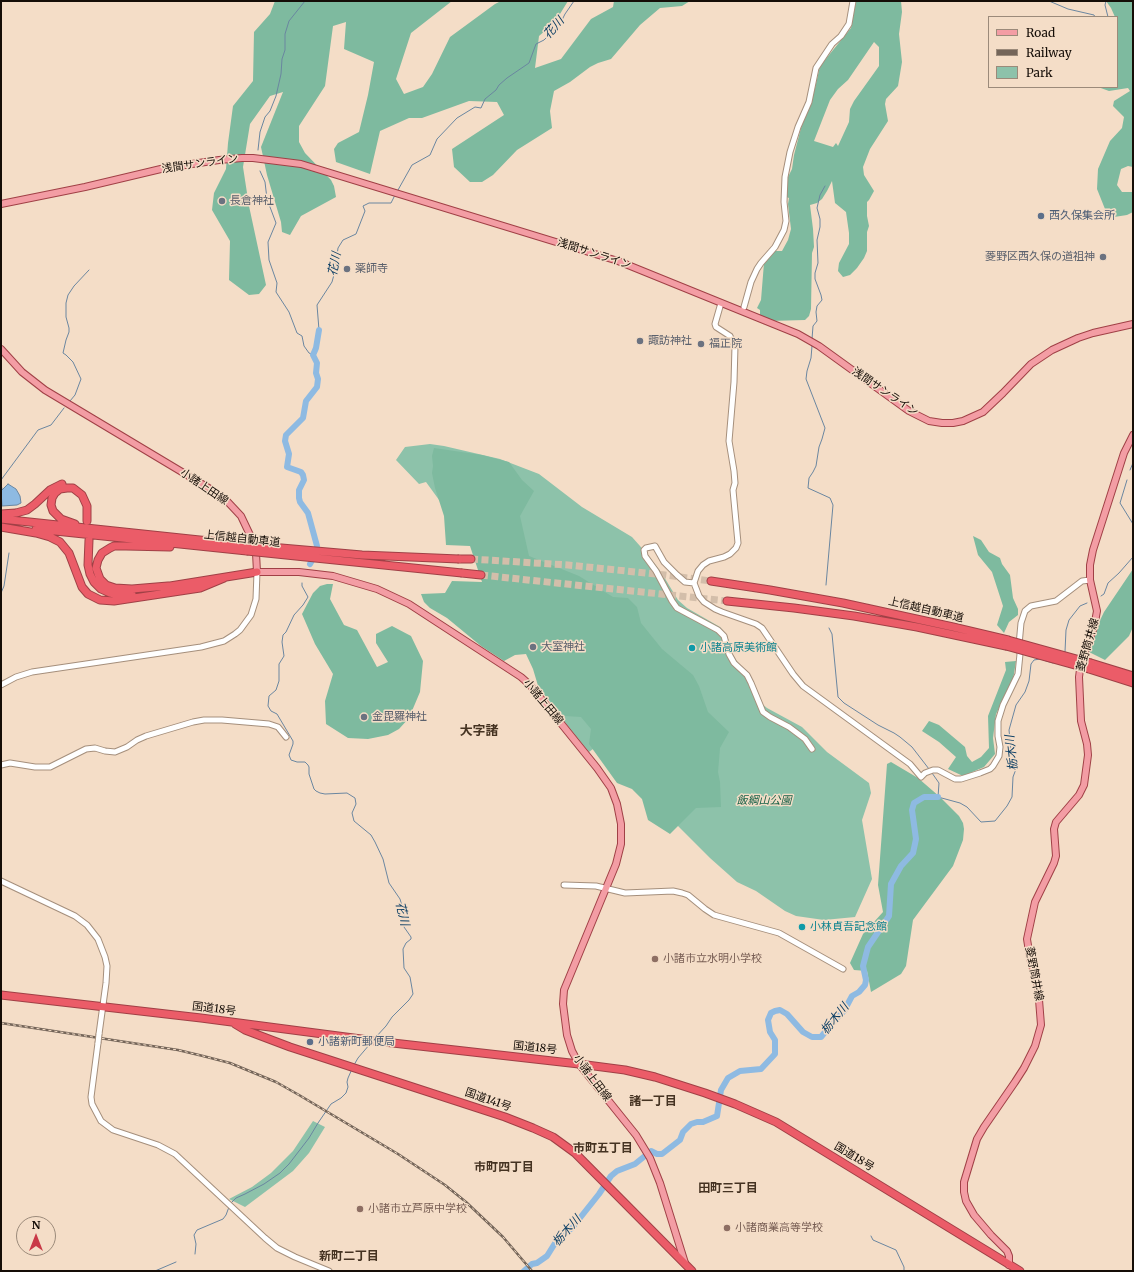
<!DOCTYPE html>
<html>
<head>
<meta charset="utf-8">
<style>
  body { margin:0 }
  #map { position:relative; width:1134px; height:1272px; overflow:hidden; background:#f4ddc7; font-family:Merriweather,serif }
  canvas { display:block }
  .frame { position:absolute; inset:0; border:2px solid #150d07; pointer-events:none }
  .legend { position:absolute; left:988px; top:16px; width:130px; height:72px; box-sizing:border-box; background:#f4ddc7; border:1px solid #9b8a7a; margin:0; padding:5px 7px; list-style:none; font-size:12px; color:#150d07 }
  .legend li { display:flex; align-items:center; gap:8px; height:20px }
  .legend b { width:20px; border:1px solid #9b8a7a }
  .north { position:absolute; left:16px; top:1216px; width:40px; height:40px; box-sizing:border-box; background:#f4ddc7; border:1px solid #9b8a7a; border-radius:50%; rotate:0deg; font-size:11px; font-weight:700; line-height:16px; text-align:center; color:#150d07 }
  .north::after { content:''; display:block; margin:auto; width:14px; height:18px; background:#c93947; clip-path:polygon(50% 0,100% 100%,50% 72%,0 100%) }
</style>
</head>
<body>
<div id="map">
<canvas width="1134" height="1272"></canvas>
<div class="frame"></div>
<ul class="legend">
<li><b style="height:5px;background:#f39da4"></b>Road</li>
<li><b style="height:5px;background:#746559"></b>Railway</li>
<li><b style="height:11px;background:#8dc2aa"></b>Park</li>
</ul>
<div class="north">N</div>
</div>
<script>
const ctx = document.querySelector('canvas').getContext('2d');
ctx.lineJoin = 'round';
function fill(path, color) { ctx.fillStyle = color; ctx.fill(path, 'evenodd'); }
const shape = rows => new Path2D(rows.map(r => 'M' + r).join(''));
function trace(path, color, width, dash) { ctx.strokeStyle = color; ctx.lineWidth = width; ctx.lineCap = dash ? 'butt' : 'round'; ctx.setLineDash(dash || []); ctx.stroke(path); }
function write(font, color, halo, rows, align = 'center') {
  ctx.font = font + ' Merriweather,"Noto Sans JP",serif'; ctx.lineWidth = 3; ctx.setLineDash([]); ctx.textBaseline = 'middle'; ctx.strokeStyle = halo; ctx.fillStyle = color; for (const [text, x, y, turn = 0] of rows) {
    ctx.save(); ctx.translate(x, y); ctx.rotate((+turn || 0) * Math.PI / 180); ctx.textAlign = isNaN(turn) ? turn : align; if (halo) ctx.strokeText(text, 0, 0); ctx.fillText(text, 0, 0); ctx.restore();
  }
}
fill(shape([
  [430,444,444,446,500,459,539,474,582,507,632,537,648,555,661,572,678,600,687,608,720,627,727,635,732,653,736,660,752,679,761,703,767,708,802,727,827,752,869,783,871,793,862,820,872,879,855,917,824,920,796,916,785,911,756,891,737,882,710,858,676,824,614,733,589,752,564,721,542,691,506,592,426,482,419,484,396,460,405,447],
  [313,1121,325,1127,309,1153,293,1171,245,1207,229,1199,252,1187,271,1173,293,1151]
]), '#8dc2aa');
fill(shape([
  [275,1,452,1,411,33,396,79,404,94,423,87,432,74,450,37,495,4,501,1,568,1,555,22,539,36,535,68,561,59,591,19,613,7,614,1,690,1,682,6,660,8,640,25,611,59,598,63,590,67,570,82,554,91,550,111,552,128,517,150,493,175,482,182,470,182,454,167,452,149,504,115,497,102,469,101,422,118,409,118,380,131,370,174,336,162,334,149,338,143,359,132,368,95,374,62,344,49,346,22,333,26,325,86,299,126,299,142,305,153,331,180,334,186,336,197,301,216,290,235,282,232,281,222,267,175,261,147,283,92,270,96,250,124,243,167,249,206,266,285,259,294,249,295,229,280,230,241,212,210,214,193,226,169,228,143,233,106,253,81,254,32,270,14],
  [856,1,901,1,902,12,899,34,902,62,898,86,886,99,885,104,888,121,870,149,863,167,864,175,874,191,869,200,867,202,867,216,869,226,867,232,867,251,864,258,857,268,850,275,843,277,838,271,839,263,849,244,849,233,846,212,835,203,832,181,827,191,822,199,817,203,810,205,813,229,814,247,812,253,811,309,809,316,805,320,769,321,760,318,760,310,757,308,761,300,764,263,771,251,782,251,788,240,791,229,788,204,789,198,784,196,784,185,792,169,794,155,801,128,815,88,820,66,851,28],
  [874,42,879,47,879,66,854,101,850,109,849,122,838,146,836,143,833,147,814,141,830,100,838,89,848,80],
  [1106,1,1133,1,1133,167,1128,166,1121,169,1117,185,1122,192,1133,192,1133,212,1127,215,1114,217,1105,209,1097,189,1098,169,1110,141,1122,128,1124,117,1113,106,1114,101,1130,91,1128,88,1109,91,1098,87,1117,87,1117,17,1115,17,1111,8],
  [434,448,482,455,509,462,522,480,534,491,520,516,529,556,579,576,613,597,628,598,637,607,641,623,662,649,693,675,699,686,708,712,729,732,720,748,718,772,720,782,721,807,696,808,670,834,648,820,642,799,632,789,617,783,589,744,591,729,581,717,565,716,539,689,533,669,526,654,515,655,504,661,481,646,447,618,430,608,424,602,421,594,445,593,452,581,482,582,470,546,446,545,444,516,435,488,432,473,433,466,432,456],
  [973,536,981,540,989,552,1000,558,1002,564,1010,575,1013,598,1018,609,1018,615,1009,622,1004,633,997,625,1003,606,992,572,978,555],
  [1133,569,1133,627,1129,636,1105,660,1089,652,1093,635,1104,612],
  [327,584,333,584,330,599,344,625,357,630,377,667,388,662,376,643,376,634,392,626,411,636,423,661,420,692,409,718,399,729,388,735,368,739,348,738,326,724,325,701,333,674,315,644,302,614,313,593,320,586],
  [1016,661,1013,680,996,714,993,738,995,754,984,767,963,776,948,769,956,757,939,742,922,731,929,721,939,725,965,747,967,756,972,762,981,757,989,748,988,716,1006,670,1005,662],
  [891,762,918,778,940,797,959,816,963,823,964,829,963,840,953,866,913,920,906,966,901,974,871,992,867,971,854,970,850,963,863,934,883,912,878,885,887,764]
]), '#7eba9f');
const water = shape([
  [8,484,16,489,20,496,21,503,17,505,2,506,1,491,8,484]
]);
fill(water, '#8ebae2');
trace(water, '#6a86a0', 1);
trace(shape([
  [1049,1,1068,9,1094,15,1095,17],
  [1106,1,1105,5,1108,17],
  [258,150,260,132,265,117,270,111,276,96,281,74,282,59,285,50,285,34,289,21,305,1],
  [260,171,265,182,267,199,276,223,268,242,269,260,277,283,276,292,289,312,297,333,302,336,304,346,309,353,313,355],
  [398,190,412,165,430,155,437,139,457,118,475,107,481,108,485,99,496,90,499,85,507,78,529,63,536,44,544,40,560,24,565,14,574,1],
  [319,330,317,305,332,282,335,271,338,248,343,240,356,234,365,211,363,206,369,203,391,203,395,195],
  [812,339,813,326,817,321,816,312,817,306,822,300,821,295,815,279,815,273,818,263,817,240,820,227,820,219,817,208,820,195,825,186],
  [812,346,811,358,807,371,806,379,825,428,822,439,819,447,816,466,813,472,809,478,808,488,830,498,833,505,826,585],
  [70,401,75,395,81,379,73,362,66,355,63,353,66,340,69,332,69,328,66,317,66,303,68,295,74,286,89,270],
  [1130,470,1133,463],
  [1,480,38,430,51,425,64,408],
  [1127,480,1120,503,1133,524],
  [1,484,2,489],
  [302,583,302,586,308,597,303,605,294,615,286,632,283,635,282,642,284,656,279,664,279,681,276,690,269,696,268,706,271,711,277,714,293,741,293,744,289,755,291,760,297,762,305,762,308,765,309,767,309,774,314,789,316,791,320,793,325,794,347,793,355,798,356,804,352,813,354,821,371,835,375,842,383,859,389,883,400,899,404,913,404,927,411,937,411,939,406,943,403,949,404,968,410,977,413,994,409,1000,392,1017,386,1026,375,1038],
  [1,593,4,586,9,553],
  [1101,596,1104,594,1108,583,1119,573,1133,557],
  [829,628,832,634,838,697,844,703,878,725,894,733,900,737,912,747,929,769],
  [1065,652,1066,630,1069,620,1080,606,1087,603],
  [1043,660,1053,663],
  [932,773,939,783,938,797,960,803,967,807,981,822,995,821,1007,806,1012,797,1013,777,1016,769,1015,763,1011,750,1009,730,1016,705,1025,692,1029,681,1031,664,1034,660,1040,659],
  [354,1065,358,1058,370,1044],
  [230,1204,236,1198,245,1194,264,1184,280,1173,289,1164,309,1138,318,1123,331,1104,341,1098,346,1093,348,1087,347,1082,348,1078,352,1069],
  [871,1236,873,1240,896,1250,904,1267,904,1271],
  [195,1254,196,1244,194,1235,197,1230,223,1219,226,1215,229,1207],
  [155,1271,176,1262]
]), '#6a86a0', 1);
trace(shape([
  [310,564,316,553,317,546,308,513,300,502,299,498,299,490,304,480,303,475,301,472,287,467,289,454,285,441,286,435,303,418,306,401,317,387,318,379,316,373,317,363,313,355,316,348,319,330],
  [524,1271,532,1264,537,1263,547,1256,557,1240,572,1228,599,1194,611,1176,617,1171,635,1164,651,1151,657,1154,662,1154,680,1140,683,1132,691,1124,697,1122,703,1122,717,1116,721,1090,728,1078,740,1071,761,1069,775,1054,775,1040,770,1032,768,1020,771,1013,775,1011,780,1010,787,1014,803,1032,812,1037,821,1037,834,1021,844,1011,852,996,859,992,865,985,866,980,863,966,868,947,889,916,891,884,901,866,913,853,916,839,912,810,914,803,924,797,938,797]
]), '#8ebae2', 6);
trace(shape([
  [471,559,568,565,665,575,711,581],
  [481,575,727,601]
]), '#d3beaa', 7, [7, 3.5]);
const minor = shape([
  [721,303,715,324,716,327,730,336,735,346,734,382,729,441,734,471,735,483,733,490,738,543,736,548,730,554,724,557,709,561,703,565,698,571,694,583,699,596,704,602,715,609,722,612,756,624,762,628,793,674,803,686,910,764,921,777,925,773,933,770,938,770,955,779,961,779,980,773,990,769,993,766,999,756,1000,747,998,736,998,721,1003,705,1018,674,1020,654,1019,645,1021,623,1025,611,1031,606,1056,601,1082,581,1090,580],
  [744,307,751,282,757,269,761,263,775,247,784,230,786,221,784,202,785,177,790,152,798,127,809,102,816,68,832,44,841,36,849,24,853,1],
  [694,583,685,582,677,575,664,562,655,546,646,548,644,550,645,556,656,571,672,601,677,608,718,630,724,636,729,654,734,663,747,675,751,683,763,712,770,717,789,727,805,739,812,749],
  [1,685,16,677,32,672,201,647,224,641,235,634,240,630,251,615,256,599,257,572],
  [1,765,10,763,35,767,50,767,86,749,95,748,105,751,115,752,127,747,137,740,146,736,193,722,204,720,222,720,269,724,278,727,286,737],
  [1,881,75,916,87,925,98,939,105,957,107,966,106,983,99,1034],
  [564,885,596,886,625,893,673,891,682,893,688,895,705,909,714,915,779,933,843,969],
  [98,1043,91,1097,92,1104,101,1121,113,1130,158,1145,175,1154,265,1238,277,1248,295,1257,329,1271]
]);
const major = shape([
  [1,204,85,187,165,168,219,160,242,158,253,158,301,164,618,261,798,334,819,346,909,411,929,421,942,423,953,423,963,421,983,412,1003,393,1031,364,1052,350,1078,338,1093,333,1133,324],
  [1,349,22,372,45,390,212,490,226,500,241,516,250,535,256,553,257,572,299,572,333,576,377,589,409,604,521,677,530,685,597,768,611,788,617,804,621,824,621,844,616,864,564,990,563,1004,567,1035,572,1051,579,1064,636,1135,650,1158,660,1183,685,1263],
  [1009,1265,1009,1256,1007,1251,991,1235,974,1215,966,1201,964,1192,964,1182,977,1139,984,1127,1015,1082,1024,1068,1035,1046,1041,1025,1038,987,1030,958,1027,939,1035,902,1054,863,1056,856,1054,829,1056,822,1079,795,1084,785,1088,755,1087,744,1081,721,1079,677,1081,662,1094,627,1097,611,1090,580,1090,565,1093,550,1124,453,1133,435]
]);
const highway = shape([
  [1,514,16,513,27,510,35,504,50,490,62,484],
  [1,519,247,545],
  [75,524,61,519,53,511,51,505,52,498,55,493,60,489,67,488,73,488,82,495,87,506,87,521],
  [1,527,36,533,50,537,60,542,69,553,82,587,88,594,100,600,114,601,200,588,224,578],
  [36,529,247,551],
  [89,540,88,565,90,574,94,582,101,589,110,593,119,595,132,594],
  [459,559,471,559],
  [462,573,481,575],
  [711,581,770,590,843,603,953,627,1008,640],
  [168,586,132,589,115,588,106,585,100,579,96,568,98,560,102,553,110,548,114,546,126,546,170,547],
  [164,587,257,572],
  [727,601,794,608,854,616,917,627,1006,646],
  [1091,663,1133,676],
  [1089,669,1133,683],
  [1,995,201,1018,384,1042,579,1064,625,1070,655,1077,705,1093,735,1104,776,1122,1020,1271],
  [235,1024,245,1030,290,1047,505,1117,533,1128,553,1137,575,1153,692,1271]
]);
trace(minor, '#a58f7c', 7);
trace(major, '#a04046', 8);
trace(highway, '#a04046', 9);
trace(minor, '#fff', 5);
trace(major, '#f39da4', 6);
trace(highway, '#eb5c68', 7);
const rail = shape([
  [1,1023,178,1050,203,1056,230,1063,276,1082,299,1095,398,1154,445,1185,466,1202,503,1237,532,1271]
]);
trace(rail, '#746559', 2.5);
trace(rail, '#f4ddc7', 1, [3]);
const minorBridge = shape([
  [98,1043,99,1034]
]);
const highwayBridge = shape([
  [247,545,362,555,459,559],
  [247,551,462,573],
  [1008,640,1091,663],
  [1006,646,1089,669]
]);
trace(minorBridge, '#a58f7c', 7, []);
trace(highwayBridge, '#a04046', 9, []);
trace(minorBridge, '#fff', 5);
trace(highwayBridge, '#eb5c68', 7);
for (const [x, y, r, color] of [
  [222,201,4,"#6b7280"],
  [1041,216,4,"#5c6f8a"],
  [1103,257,4,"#6b7280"],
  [347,269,4,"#6b7280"],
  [640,341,4,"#6b7280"],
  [701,344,4,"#6b7280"],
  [533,647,4,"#6b7280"],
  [692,648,4,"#0f9aa8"],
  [364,717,4,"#6b7280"],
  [802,927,4,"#0f9aa8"],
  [655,959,4,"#8d6e63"],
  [310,1042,4,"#5c6f8a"],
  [360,1209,4,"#8d6e63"],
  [727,1228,4,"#8d6e63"]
]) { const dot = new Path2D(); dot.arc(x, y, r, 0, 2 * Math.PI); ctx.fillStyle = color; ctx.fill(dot); trace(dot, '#f4ddc7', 1.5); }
write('11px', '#150d07', '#f4ddc7', [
  ["浅間サンライン",200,164,-8],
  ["浅間サンライン",594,254,18],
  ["浅間サンライン",885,392,34],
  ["小諸上田線",204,487,34],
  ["上信越自動車道",242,539,6],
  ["上信越自動車道",926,610,13],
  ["菱野筒井線",1088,645,-74],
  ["小諸上田線",543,702,50],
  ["菱野筒井線",1034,974,79],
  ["国道18号",214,1009,7],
  ["国道18号",535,1048,6],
  ["小諸上田線",592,1078,53],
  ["国道141号",488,1100,19],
  ["国道18号",854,1157,31]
]);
write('11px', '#5b616d', '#f4ddc7', [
  ["長倉神社",230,201],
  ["菱野区西久保の道祖神",1095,257,"right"],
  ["薬師寺",355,269],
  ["諏訪神社",648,341],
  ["福正院",709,344],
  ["大室神社",541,647],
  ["金毘羅神社",372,717]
], 'left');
write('11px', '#4e5e75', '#f4ddc7', [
  ["西久保集会所",1049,216],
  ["小諸新町郵便局",318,1042]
], 'left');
write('11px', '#0d838f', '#f4ddc7', [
  ["小諸高原美術館",700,648],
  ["小林貞吾記念館",810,927]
], 'left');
write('italic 11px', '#166046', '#f4ddc7', [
  ["飯綱山公園",764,801]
]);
write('11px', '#785e54', '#f4ddc7', [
  ["小諸市立水明小学校",663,959],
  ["小諸市立芦原中学校",368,1209],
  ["小諸商業高等学校",735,1228]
], 'left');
write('italic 12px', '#0d3f65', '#f4ddc7', [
  ["花川",554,28,-48],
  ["花川",335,264,-79],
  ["栃木川",1012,753,-96],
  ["花川",402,914,77],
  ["栃木川",835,1019,-51],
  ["栃木川",567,1231,-48]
]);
write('bold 12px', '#453322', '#f4ddc7', [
  ["諸一丁目",653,1102],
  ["市町五丁目",603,1149],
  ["市町四丁目",504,1168],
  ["田町三丁目",728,1189],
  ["新町二丁目",349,1257]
]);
write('bold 13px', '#453322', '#f4ddc7', [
  ["大字諸",479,731]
]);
</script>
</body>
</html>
